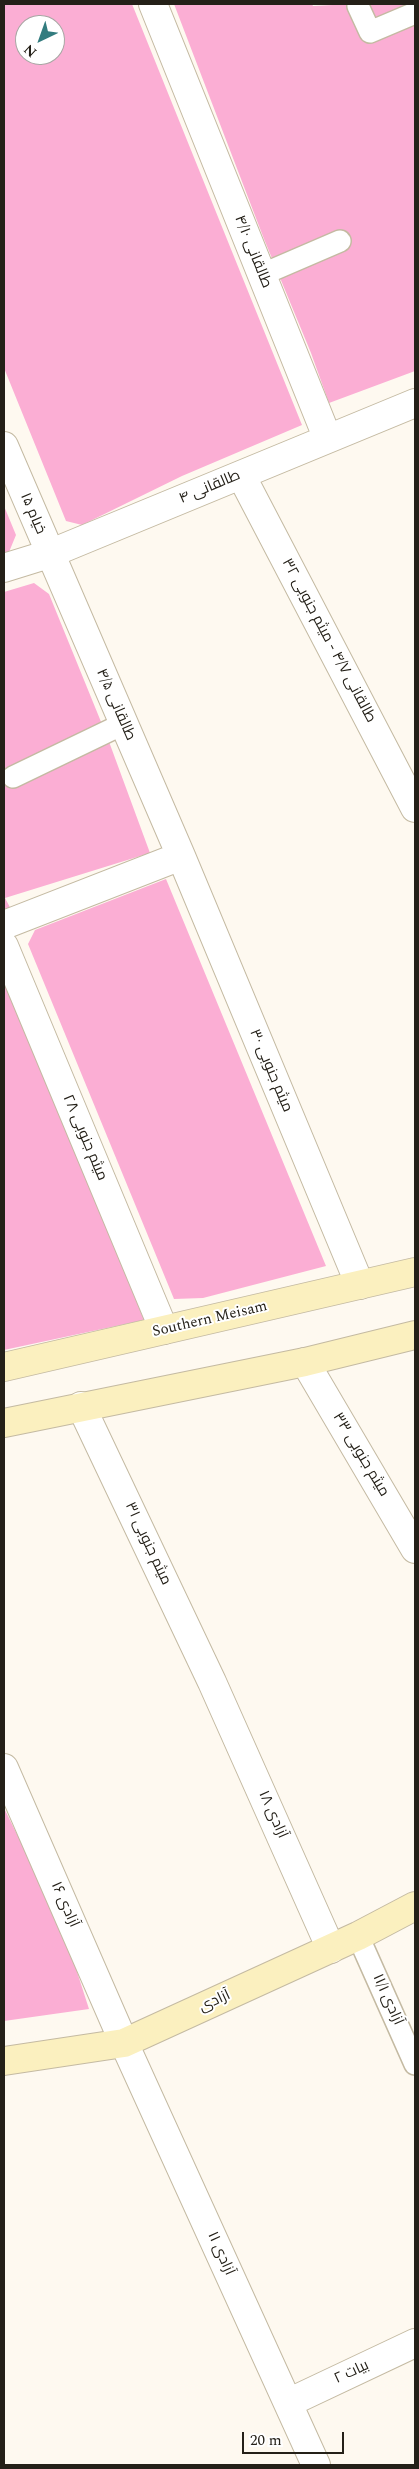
<!DOCTYPE html>
<html>
<head>
<meta charset="utf-8">
<style>
  body { margin:0 }
  #map { position:relative; width:419px; height:2469px; overflow:hidden; background:#fef9f0; font-family:Spectral,serif }
  canvas { display:block }
  .frame { position:absolute; inset:0; border:5px solid #242018; pointer-events:none }
  .north { position:absolute; left:15px; top:15px; width:50px; height:50px; box-sizing:border-box; background:#fff; border:1px solid #a7a6a3; border-radius:50%; rotate:222deg; font-size:14px; font-weight:700; line-height:20px; text-align:center; color:#242018 }
  .north::after { content:''; display:block; margin:auto; width:18px; height:22px; background:#337c7f; clip-path:polygon(50% 0,100% 100%,50% 72%,0 100%) }
  .scale { position:absolute; left:242px; top:2432px; width:102px; height:22px; box-sizing:border-box; border:2px solid #242018; border-top:0; padding-left:6px; font-size:15px; line-height:18px; white-space:nowrap; color:#242018; -webkit-text-stroke:4px #fff; paint-order:stroke }
</style>
</head>
<body>
<div id="map">
<canvas width="419" height="2469"></canvas>
<div class="frame"></div>
<div class="north">N</div>
<div class="scale">20 m</div>
</div>
<script>
const ctx = document.querySelector('canvas').getContext('2d');
ctx.lineJoin = 'round';
function fill(path, color) { ctx.fillStyle = color; ctx.fill(path, 'evenodd'); }
const shape = rows => new Path2D(rows.map(r => 'M' + r).join(''));
function trace(path, color, width, dash) { ctx.strokeStyle = color; ctx.lineWidth = width; ctx.lineCap = dash ? 'butt' : 'round'; ctx.setLineDash(dash || []); ctx.stroke(path); }
function write(font, color, halo, rows, align = 'center') {
  ctx.font = font + ' Spectral,Cairo,serif'; ctx.lineWidth = 4; ctx.setLineDash([]); ctx.textBaseline = 'middle'; ctx.strokeStyle = halo; ctx.fillStyle = color; for (const [text, x, y, turn = 0] of rows) {
    ctx.save(); ctx.translate(x, y); ctx.rotate((+turn || 0) * Math.PI / 180); ctx.textAlign = isNaN(turn) ? turn : align; if (halo) ctx.strokeText(text, 0, 0); ctx.fillText(text, 0, 0); ctx.restore();
  }
}
fill(shape([
  [4,4,132,4,302,425,182,476,82,525,66,521,4,368],
  [25,25,55,25,55,55,25,55],
  [174,4,312,4,313,6,352,4,367,38,415,20,415,371,329,403,311,353,264,239],
  [367,4,415,4,377,24],
  [4,506,16,535,9,552,4,553],
  [34,583,49,594,108,739,150,853,5,898,13,913,4,917,4,592],
  [166,879,326,1266,203,1298,174,1299,28,944,35,930],
  [4,977,144,1320,4,1350],
  [4,1808,41,1883,70,1950,89,2009,4,2021]
]), '#fbaed4');
const lane = shape([
  [358,6,370,32,415,13],
  [261,275,340,241],
  [13,777,123,724],
  [358,1936,415,2064]
]);
const street = shape([
  [153,4,327,437],
  [4,446,181,856,360,1285],
  [241,475,415,808],
  [4,568,49,554,415,403],
  [4,925,181,856],
  [4,946,164,1330],
  [305,1362,415,1549],
  [81,1406,212,1682,331,1949],
  [4,1768,124,2043,316,2465],
  [288,2403,415,2343]
]);
const secondary = shape([
  [4,1367,415,1272],
  [4,1423,305,1362,415,1335],
  [4,2061,124,2043,358,1936,415,1906]
]);
trace(lane, '#c4baa2', 24);
trace(street, '#c4baa2', 30);
trace(secondary, '#c4baa2', 30);
trace(lane, '#fff', 21);
trace(street, '#fff', 28);
trace(secondary, '#fbf0bf', 28);
write('15px', '#242018', '#fff', [
  ["طالقانی ۴/۱۰",252,252,68],
  ["طالقانی ۴",210,488,-23],
  ["خیام ۱۵",32,514,67],
  ["طالقانی ۴/۷ - میثم جنوبی ۳۲",328,641,62],
  ["طالقانی ۴/۵",115,705,66],
  ["میثم جنوبی ۳۰",270,1071,67],
  ["میثم جنوبی ۲۸",84,1138,67],
  ["Southern Meisam",210,1320,-13],
  ["میثم جنوبی ۳۳",360,1455,59],
  ["میثم جنوبی ۳۱",147,1544,65],
  ["آزادی ۱۸",272,1815,66],
  ["آزادی ۱۶",64,1905,66],
  ["آزادی ۱۱/۱",387,2000,66],
  ["آزادی",215,2002,-25],
  ["آزادی ۱۱",220,2254,66],
  ["بیات ۲",352,2373,-25]
]);
</script>
</body>
</html>
